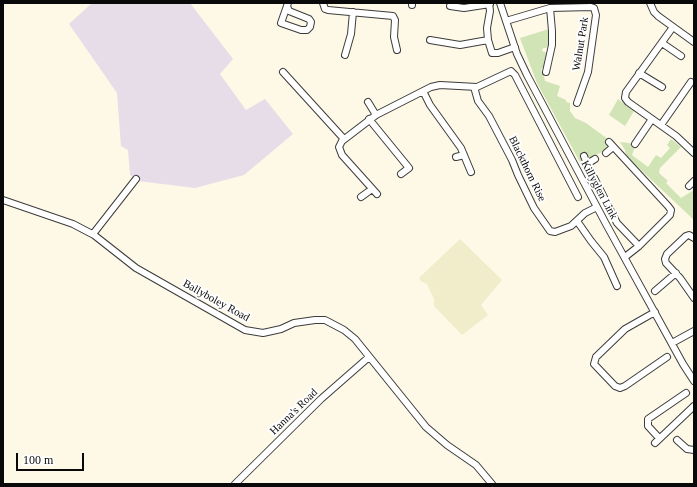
<!DOCTYPE html>
<html>
<head>
<meta charset="utf-8">
<style>
  body { margin:0 }
  #map { position:relative; width:697px; height:487px; overflow:hidden; background:#fef8e7; font-family:Georgia,serif }
  canvas { display:block }
  .frame { position:absolute; inset:0; border:4px solid #090909; pointer-events:none }
  .scale { position:absolute; left:16px; top:453px; width:68px; height:18px; box-sizing:border-box; border:2px solid #090909; border-top:0; padding-left:5px; font-size:12px; line-height:14px; white-space:nowrap; color:#090909; -webkit-text-stroke:3px #fff; paint-order:stroke }
</style>
</head>
<body>
<div id="map">
<canvas width="697" height="487"></canvas>
<div class="frame"></div>
<div class="scale">100 m</div>
</div>
<script>
const ctx = document.querySelector('canvas').getContext('2d');
ctx.lineJoin = 'round';
function fill(path, color) { ctx.fillStyle = color; ctx.fill(path, 'evenodd'); }
const shape = rows => new Path2D(rows.map(r => 'M' + r).join(''));
function trace(path, color, width, dash) { ctx.strokeStyle = color; ctx.lineWidth = width; ctx.lineCap = dash ? 'butt' : 'round'; ctx.setLineDash(dash || []); ctx.stroke(path); }
function write(font, color, halo, rows, align = 'center') {
  ctx.font = font + ' Georgia,serif'; ctx.lineWidth = 4; ctx.setLineDash([]); ctx.textBaseline = 'middle'; ctx.strokeStyle = halo; ctx.fillStyle = color; for (const [text, x, y, turn = 0] of rows) {
    ctx.save(); ctx.translate(x, y); ctx.rotate((+turn || 0) * Math.PI / 180); ctx.textAlign = isNaN(turn) ? turn : align; if (halo) ctx.strokeText(text, 0, 0); ctx.fillText(text, 0, 0); ctx.restore();
  }
}
fill(shape([
  [92,3,190,3,233,59,220,74,246,110,265,99,293,134,244,175,195,188,138,181,130,175,128,150,121,146,117,93,69,24]
]), '#e7dde8');
fill(shape([
  [460,239,502,280,481,305,488,315,462,335,434,306,434,299,427,284,421,281,419,278]
]), '#f1ecca');
fill(shape([
  [549,29,549,45,546,48,543,48,542,51,547,53,548,57,545,69,542,68,541,71,543,72,545,81,560,86,557,96,566,100,566,102,570,103,570,111,575,118,586,123,609,140,606,142,607,148,604,151,589,158,587,156,583,156,582,160,583,163,581,164,537,83,520,38],
  [618,99,634,111,625,126,609,115],
  [671,139,681,147,660,168,659,173,668,181,666,183,681,198,694,190,694,220,626,156,625,150,620,142,629,143,635,147,632,155,648,167,656,155,661,158,670,148,667,145]
]), '#d0e4b5');
const minor = shape([
  [323,3,325,9,328,10,393,16,395,20,394,37,397,50],
  [489,3,490,11,487,28,488,40,492,53,498,53,515,47],
  [500,3,517,54,527,75,606,224,683,364,694,381],
  [650,3,654,12,658,16,694,42],
  [412,5,412,3],
  [287,6,289,11,309,19,311,22,310,27,307,30,301,30,281,23,288,3],
  [450,6,464,8,490,4],
  [506,21,550,8,591,7,594,8,596,15,588,72,577,103],
  [673,27,626,92,625,98,628,102,676,136,694,153],
  [430,40,460,45,488,40],
  [662,43,681,56],
  [345,55,351,34,353,12],
  [283,72,344,139],
  [546,72,552,45,552,31,550,8],
  [639,73,662,87],
  [474,87,478,101,489,116,512,160,518,175,534,208,550,231,555,232,571,226,585,213,597,207],
  [423,91,430,105,461,148,471,172],
  [368,102,376,115],
  [369,119,409,168,401,174],
  [661,125,691,82],
  [609,142,668,206,671,210,670,215,639,246,625,257],
  [635,144,652,119],
  [606,153,613,147],
  [584,156,587,164,617,223,639,246],
  [456,157,464,155],
  [587,164,595,159],
  [689,186,694,181],
  [377,194,342,155,339,147,342,141,376,115,431,87,440,85,477,87,511,71,515,75,578,197],
  [361,197,372,189],
  [3,200,73,224,94,235,136,268,245,330,263,333,281,329,294,323,315,320,325,320,344,330,355,339,426,427,447,445,476,465,492,484],
  [577,221,591,241,604,257,617,286],
  [93,234,136,179],
  [694,238,689,235,686,236,667,254,665,259,666,263,680,278,694,298],
  [655,291,676,273],
  [655,312,625,329,596,357,594,364,615,386,620,388,625,386,667,357],
  [672,343,694,331],
  [659,438,648,426,648,419,686,393],
  [677,440,687,449,694,450],
  [655,443,694,406],
  [235,484,321,399,369,357]
]);
trace(minor, '#3c3c3c', 8);
trace(minor, '#fff', 6);
write('11px', '#090909', '#fff', [
  ["Walnut Park",581,44,-81],
  ["Blackthorn Rise",527,169,64],
  ["Killyglen Link",599,190,62],
  ["Ballyboley Road",216,301,29],
  ["Hanna's Road",294,412,-44]
]);
</script>
</body>
</html>
